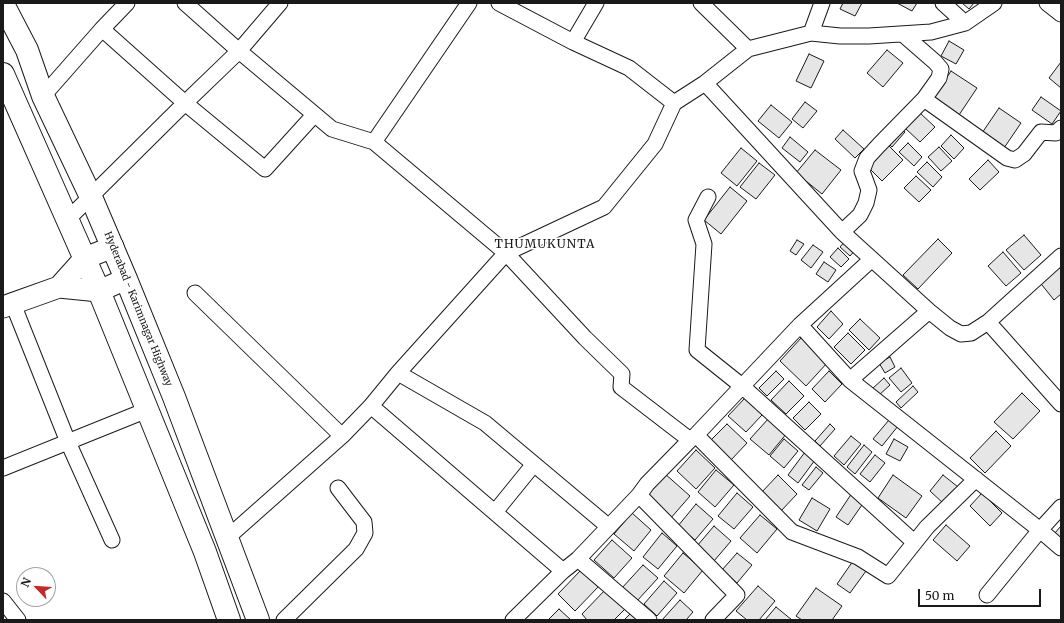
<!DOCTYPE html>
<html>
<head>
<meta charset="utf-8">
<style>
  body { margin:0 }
  #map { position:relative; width:1064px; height:623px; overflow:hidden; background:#fff; font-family:Merriweather,serif }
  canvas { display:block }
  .frame { position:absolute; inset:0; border:4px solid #1a1a1a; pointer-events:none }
  .north { position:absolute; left:16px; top:567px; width:40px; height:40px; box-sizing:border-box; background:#fff; border:1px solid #a3a3a3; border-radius:50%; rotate:295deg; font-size:11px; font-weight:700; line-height:16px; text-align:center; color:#1a1a1a }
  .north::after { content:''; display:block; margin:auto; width:14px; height:18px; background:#c62828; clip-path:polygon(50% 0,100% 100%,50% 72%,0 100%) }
  .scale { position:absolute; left:918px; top:589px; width:123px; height:18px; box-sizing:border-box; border:2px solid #1a1a1a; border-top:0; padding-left:5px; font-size:12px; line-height:14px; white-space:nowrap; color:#1a1a1a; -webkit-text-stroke:3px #fff; paint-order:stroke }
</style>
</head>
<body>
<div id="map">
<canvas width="1064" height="623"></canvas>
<div class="frame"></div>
<div class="north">N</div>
<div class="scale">50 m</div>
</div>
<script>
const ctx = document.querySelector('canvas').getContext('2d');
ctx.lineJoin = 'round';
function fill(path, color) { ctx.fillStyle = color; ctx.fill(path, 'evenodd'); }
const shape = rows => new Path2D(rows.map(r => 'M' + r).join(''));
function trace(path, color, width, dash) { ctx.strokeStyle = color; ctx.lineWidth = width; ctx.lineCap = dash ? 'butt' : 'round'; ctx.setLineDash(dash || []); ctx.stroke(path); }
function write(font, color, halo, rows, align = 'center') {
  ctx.font = font + ' Merriweather,serif'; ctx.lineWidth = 3; ctx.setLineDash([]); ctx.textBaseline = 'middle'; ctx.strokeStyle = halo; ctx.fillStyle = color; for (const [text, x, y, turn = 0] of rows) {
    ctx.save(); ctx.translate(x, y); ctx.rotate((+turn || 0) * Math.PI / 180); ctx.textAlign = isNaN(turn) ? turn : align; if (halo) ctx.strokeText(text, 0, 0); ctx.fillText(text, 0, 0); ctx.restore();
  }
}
const building = shape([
  [843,3,862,3,855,16,840,9,843,3],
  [897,3,917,3,912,11,897,3],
  [962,3,974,3,969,9,962,3],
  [949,41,964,50,956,64,941,56,949,41],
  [887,50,903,63,883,87,867,73,887,50],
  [809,54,824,61,811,88,796,81,809,54],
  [1061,62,1061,88,1049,78,1061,62],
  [951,71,977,88,957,118,932,101,951,71],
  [1041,97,1061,111,1052,124,1032,110,1041,97],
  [805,102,817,111,803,128,792,119,805,102],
  [771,105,792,122,779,138,758,121,771,105],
  [999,108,1021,123,1004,148,982,133,999,108],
  [920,113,935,127,920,142,905,128,920,113],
  [899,128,905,132,892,147,886,141,899,128],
  [843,130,864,149,855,158,835,139,843,130],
  [951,135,964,148,954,159,941,146,951,135],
  [790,137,808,152,800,162,782,148,790,137],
  [908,143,922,157,914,166,899,152,908,143],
  [889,146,903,160,882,181,868,167,889,146],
  [939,147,952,161,941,171,928,157,939,147],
  [741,148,757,161,737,186,721,173,741,148],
  [815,150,841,170,822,194,796,173,815,150],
  [988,160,999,172,980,190,969,179,988,160],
  [927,162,942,177,933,187,917,172,927,162],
  [759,163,775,175,756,199,740,187,759,163],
  [916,176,931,190,919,202,904,188,916,176],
  [730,187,747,201,721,234,704,220,730,187],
  [1024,235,1041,255,1024,270,1006,250,1024,235],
  [938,239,952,253,918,289,903,275,938,239],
  [797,240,804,244,796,255,790,251,797,240],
  [846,240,856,249,850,256,840,247,846,240],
  [813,245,823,252,811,268,801,260,813,245],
  [838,248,849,259,841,267,830,257,838,248],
  [1003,252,1021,273,1006,286,988,266,1003,252],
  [824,262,836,270,828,282,816,274,824,262],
  [1056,264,1061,270,1061,294,1054,300,1038,280,1056,264],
  [831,311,843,324,829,339,817,327,831,311],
  [860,319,880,338,869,350,849,330,860,319],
  [848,333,865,350,851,364,834,347,848,333],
  [802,337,828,362,806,386,780,361,802,337],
  [890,357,895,367,885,373,879,363,890,357],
  [901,368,912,383,901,392,889,378,901,368],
  [776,371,784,379,767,396,759,388,776,371],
  [829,371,842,384,825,402,812,389,829,371],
  [884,378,890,385,878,396,872,389,884,378],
  [789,381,804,396,786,414,771,400,789,381],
  [913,386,918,392,901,408,896,402,913,386],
  [1022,393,1040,411,1013,439,994,422,1022,393],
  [745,398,762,415,746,432,728,416,745,398],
  [809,402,821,414,805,430,793,418,809,402],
  [769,418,787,433,769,455,750,439,769,418],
  [889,420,898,426,882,446,873,439,889,420],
  [727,424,747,443,731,460,711,440,727,424],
  [830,424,835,429,820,446,815,441,830,424],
  [996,431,1011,446,985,473,970,458,996,431],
  [851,436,861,444,844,465,834,456,851,436],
  [784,439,798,451,784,468,770,456,784,439],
  [894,439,908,447,900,461,886,454,894,439],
  [864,445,872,452,855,474,847,467,864,445],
  [696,450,715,468,696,489,677,471,696,450],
  [805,452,815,460,798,483,788,475,805,452],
  [875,455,885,463,870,482,860,474,875,455],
  [816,467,823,473,809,490,802,485,816,467],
  [716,470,734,485,715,507,698,492,716,470],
  [664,473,690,496,670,519,644,496,664,473],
  [778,475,797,494,780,512,761,493,778,475],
  [893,475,922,496,906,518,878,498,893,475],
  [943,475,958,487,944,504,930,491,943,475],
  [737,493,753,507,734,529,718,516,737,493],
  [852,493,864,502,848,525,836,517,852,493],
  [982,493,1002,513,990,526,970,506,982,493],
  [812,498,830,509,817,531,799,520,812,498],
  [696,504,713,519,695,540,678,526,696,504],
  [632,513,651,530,634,551,614,534,632,513],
  [760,515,777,529,757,553,740,538,760,515],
  [946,525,970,546,957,561,933,540,946,525],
  [714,526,731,541,714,561,697,546,714,526],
  [1061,526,1061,539,1054,534,1061,526],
  [662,533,677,546,658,569,643,557,662,533],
  [612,540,632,558,614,578,594,560,612,540],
  [683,553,703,570,684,593,664,576,683,553],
  [737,553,752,565,737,583,722,570,737,553],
  [853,561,866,571,850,593,837,584,853,561],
  [643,565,658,578,636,602,621,589,643,565],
  [582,569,599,586,575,611,558,594,582,569],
  [664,581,677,593,657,616,644,604,664,581],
  [758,586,775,601,759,620,747,620,736,611,758,586],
  [607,588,627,607,614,620,587,620,582,614,607,588],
  [816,588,842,606,832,620,802,620,796,616,816,588],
  [680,600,693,612,686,620,662,620,680,600],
  [776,607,792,620,765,620,776,607],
  [559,609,571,620,548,620,559,609],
  [633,611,641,620,624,620,633,611]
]);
fill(building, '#e6e6e6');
trace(building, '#1a1a1a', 1);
const street = shape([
  [185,3,239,51,332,129,374,142,506,253,585,338,622,374,621,387,690,440],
  [499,3,573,42,629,68,674,103],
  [701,3,748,49],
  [943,3,965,23],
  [1047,3,1061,14],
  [102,29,185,103,265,169,314,115],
  [811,33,822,3],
  [573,42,596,3],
  [705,83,842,232,929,311,950,328,961,334,971,333,988,322,1061,404],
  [43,96,102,29,127,3],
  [924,99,1007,158,1015,160,1024,154,1041,132,1056,133,1061,128],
  [374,142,469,3],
  [708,197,696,220,704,244,697,350,742,386,914,542],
  [68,219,185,103,239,51,280,3],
  [842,232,860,215,866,203,869,190,862,171,867,158,879,145,924,99,939,78,941,69,935,62,904,35],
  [195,293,342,436],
  [13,304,68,442,112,540],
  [988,322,1061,256],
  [800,325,850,380,1040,530,1061,548],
  [398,373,485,423,609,527],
  [850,380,929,311],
  [371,406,563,571],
  [696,435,792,532,858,557,888,576,927,527,976,479],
  [3,468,147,410],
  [639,495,737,595,713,620],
  [495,512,534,464],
  [227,538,342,436,371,406,398,373,506,253,604,207,655,144,674,103,705,83,748,49,811,33,840,36,869,36,931,32,965,23,994,3],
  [578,559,649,620],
  [987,595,1040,530,1061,507],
  [3,601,18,620],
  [284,620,356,549,365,533,364,522,338,488],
  [513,620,563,571,578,559,639,495,647,484,690,440,696,435,800,325,872,259]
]);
const secondary = shape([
  [59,287,85,258,113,247],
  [3,307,59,287,99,291,126,279]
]);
const primary = shape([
  [3,4,27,50,43,96,91,197,126,279,174,397,258,620],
  [3,74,99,291,205,552,229,620]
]);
trace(street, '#1a1a1a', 17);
trace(secondary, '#1a1a1a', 23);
trace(primary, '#1a1a1a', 24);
trace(street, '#fff', 15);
trace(secondary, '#fff', 21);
trace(primary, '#fff', 22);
write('10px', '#1a1a1a', '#fff', [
  ["Hyderabad - Karimnagar Highway",138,309,68]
]);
ctx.letterSpacing = '1px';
write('12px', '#1a1a1a', '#fff', [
  ["THUMUKUNTA",545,245]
]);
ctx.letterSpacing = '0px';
</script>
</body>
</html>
